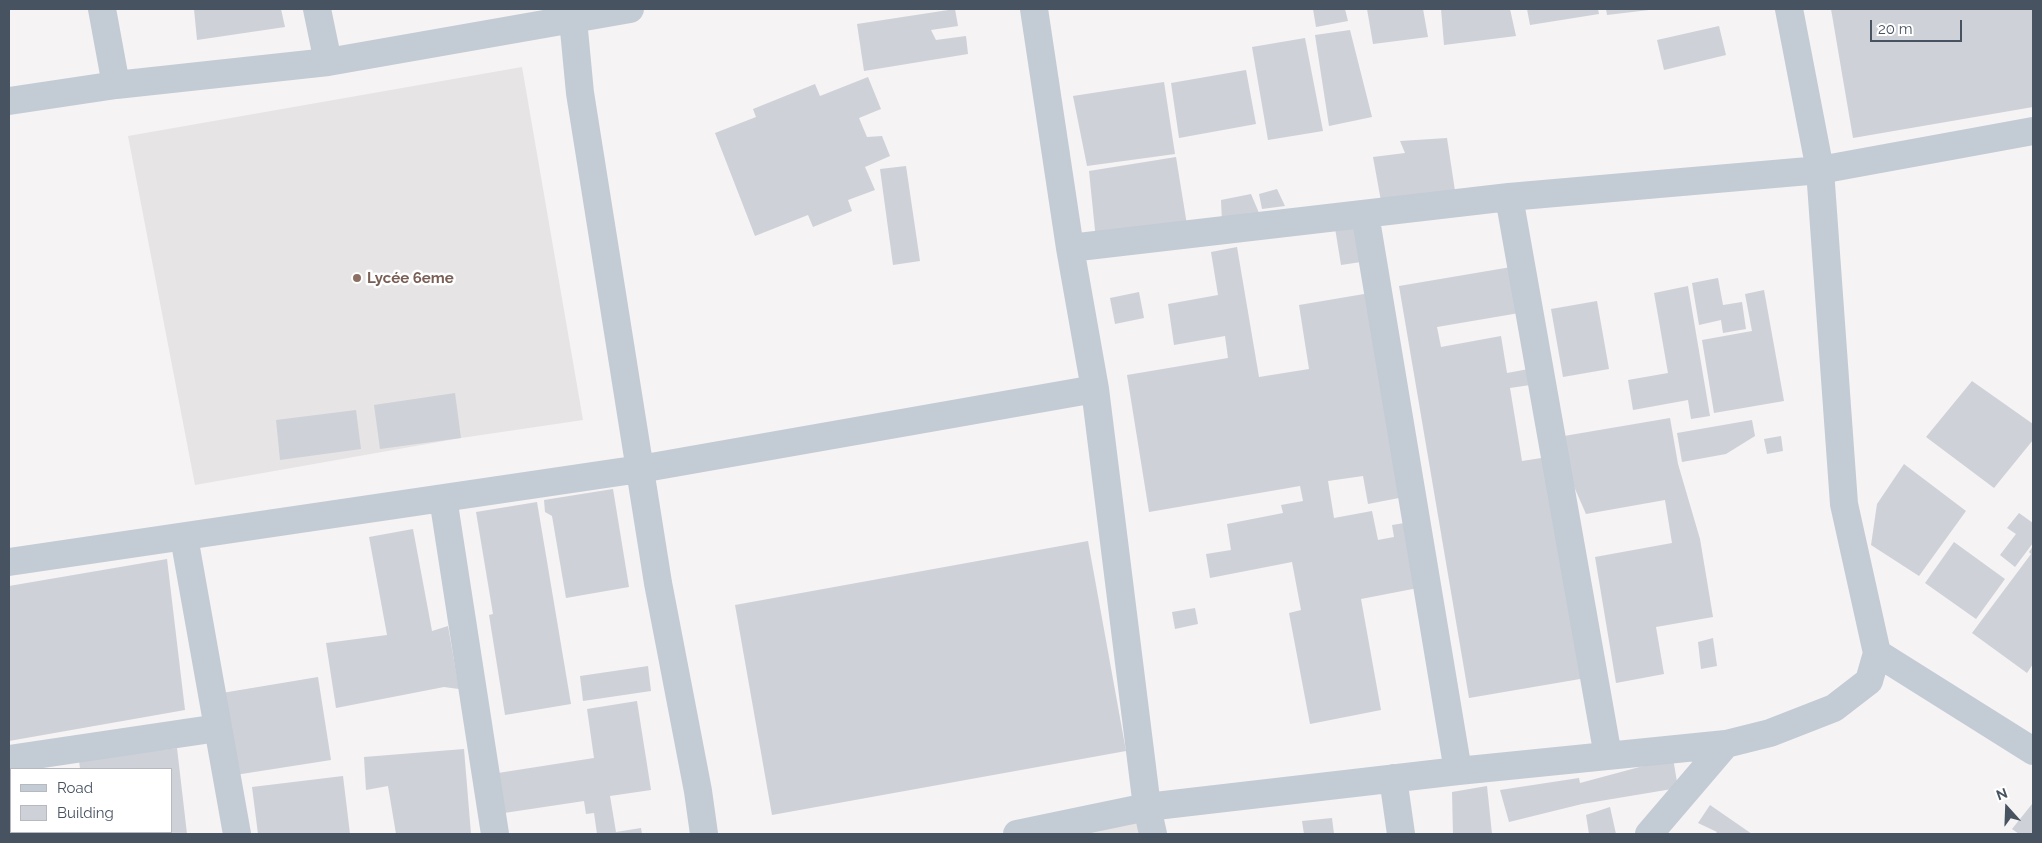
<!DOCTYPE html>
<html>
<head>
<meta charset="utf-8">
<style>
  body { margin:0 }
  #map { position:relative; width:2042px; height:843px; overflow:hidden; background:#f5f3f3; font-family:Raleway,sans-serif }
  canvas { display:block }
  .frame { position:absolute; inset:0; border:10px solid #485362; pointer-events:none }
  .legend { position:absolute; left:10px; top:768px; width:162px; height:65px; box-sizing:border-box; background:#fff; border:1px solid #b6bac0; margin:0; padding:6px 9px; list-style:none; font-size:15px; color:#485362 }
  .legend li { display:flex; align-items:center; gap:10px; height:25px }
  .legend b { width:25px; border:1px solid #b6bac0 }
  .north { position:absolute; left:1982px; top:783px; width:50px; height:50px; -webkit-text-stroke:4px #fff; paint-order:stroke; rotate:340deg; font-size:14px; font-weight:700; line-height:20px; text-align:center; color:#485362 }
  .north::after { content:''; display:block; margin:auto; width:18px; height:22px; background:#485362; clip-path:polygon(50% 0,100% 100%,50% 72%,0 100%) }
  .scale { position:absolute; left:1870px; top:20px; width:92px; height:22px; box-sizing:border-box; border:2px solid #485362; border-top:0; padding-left:6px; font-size:15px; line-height:18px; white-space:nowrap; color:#485362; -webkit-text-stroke:4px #fff; paint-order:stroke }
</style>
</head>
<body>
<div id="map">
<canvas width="2042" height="843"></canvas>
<div class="frame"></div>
<ul class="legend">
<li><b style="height:6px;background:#c3cbd5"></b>Road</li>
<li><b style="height:14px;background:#ced1d8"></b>Building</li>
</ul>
<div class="north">N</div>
<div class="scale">20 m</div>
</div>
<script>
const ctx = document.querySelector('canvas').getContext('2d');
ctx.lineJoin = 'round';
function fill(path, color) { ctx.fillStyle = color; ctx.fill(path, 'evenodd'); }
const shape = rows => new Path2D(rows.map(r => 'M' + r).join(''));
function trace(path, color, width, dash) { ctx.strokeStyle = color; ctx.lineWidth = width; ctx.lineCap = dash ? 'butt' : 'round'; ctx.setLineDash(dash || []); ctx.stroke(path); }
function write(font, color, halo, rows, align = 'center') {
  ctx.font = font + ' Raleway,sans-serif'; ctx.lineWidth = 5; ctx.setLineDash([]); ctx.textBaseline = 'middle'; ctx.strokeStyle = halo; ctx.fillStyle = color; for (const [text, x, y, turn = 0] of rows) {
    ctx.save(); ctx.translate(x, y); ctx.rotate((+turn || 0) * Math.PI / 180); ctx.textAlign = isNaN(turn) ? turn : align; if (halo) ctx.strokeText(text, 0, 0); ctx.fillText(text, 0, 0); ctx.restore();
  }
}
fill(shape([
  [522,67,583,420,461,438,195,485,128,136],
  [1140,816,1144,834,1054,834]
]), '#e6e4e4');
fill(shape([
  [194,9,281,9,285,27,197,40],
  [955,9,958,26,931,30,936,40,966,36,968,54,864,71,857,24],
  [1313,9,1345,9,1348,21,1316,27],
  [1367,9,1423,9,1428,37,1373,44],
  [1441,9,1510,9,1516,36,1444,45],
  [1527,9,1598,9,1599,14,1530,25],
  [1606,9,1649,9,1649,10,1607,15],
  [1831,9,2033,9,2033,107,1853,138],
  [1719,26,1726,55,1664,70,1657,40],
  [1350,30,1372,117,1329,126,1315,35],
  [1305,38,1323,131,1268,140,1252,47],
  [1246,70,1256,124,1179,138,1171,83],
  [868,77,881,109,859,118,867,137,882,136,890,156,865,167,875,190,848,200,852,211,813,227,808,215,755,236,715,133,756,117,753,109,815,84,820,96],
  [1164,82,1175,154,1087,166,1073,96],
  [1447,138,1455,191,1381,201,1373,157,1405,153,1400,141],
  [1176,157,1187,225,1096,240,1089,171],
  [906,166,920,261,893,265,880,169],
  [1277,189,1285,206,1262,209,1259,194],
  [1251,194,1259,213,1222,222,1221,200],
  [1355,225,1361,262,1341,265,1335,228],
  [1237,247,1259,377,1309,369,1299,305,1370,293,1404,497,1368,504,1363,476,1328,481,1334,518,1372,511,1378,540,1394,537,1392,525,1411,522,1423,587,1361,599,1381,710,1310,724,1289,613,1301,610,1292,562,1210,578,1206,554,1231,550,1227,524,1283,513,1281,505,1303,501,1300,486,1149,512,1127,375,1228,358,1225,336,1174,345,1168,304,1218,295,1211,252],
  [1517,266,1525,312,1437,327,1441,347,1501,336,1507,373,1534,368,1537,384,1510,388,1522,461,1548,457,1586,678,1469,698,1399,286],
  [1718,278,1723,305,1742,302,1746,329,1723,333,1721,320,1699,325,1692,283],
  [1688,286,1710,416,1691,419,1688,400,1633,410,1628,380,1668,373,1654,293],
  [1764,290,1784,401,1714,413,1702,340,1752,331,1745,294],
  [1139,292,1144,318,1115,324,1110,298],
  [1597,301,1609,369,1563,377,1551,309],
  [1972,381,2033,424,2033,440,1994,488,1926,437],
  [455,393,461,438,380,449,374,405],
  [356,410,361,449,280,460,276,420],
  [1670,418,1678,464,1700,539,1713,617,1656,627,1664,674,1616,683,1595,557,1672,543,1665,500,1586,514,1572,482,1564,436],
  [1752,420,1755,436,1726,454,1682,462,1677,433],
  [1781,436,1783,451,1767,454,1764,439],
  [1904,464,1966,511,1919,576,1871,545,1877,504],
  [613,489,629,587,566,598,552,516,545,512,544,500],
  [537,502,571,704,505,715,489,615,493,614,476,512],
  [2019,513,2033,523,2033,543,2015,567,2000,555,2016,534,2007,528],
  [413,529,432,631,448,626,459,689,444,687,336,708,326,643,387,635,369,537],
  [1088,541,1126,751,772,815,735,605],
  [1954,542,2005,579,1976,619,1925,583],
  [2033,546,2033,664,2027,673,1972,633,2031,554,2029,552],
  [167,559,185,710,9,741,9,586],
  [1195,608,1198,624,1175,629,1172,612],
  [1713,638,1717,666,1701,669,1698,642],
  [648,666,651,691,583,701,580,676],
  [318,677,331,760,235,775,222,693],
  [637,701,651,790,610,796,616,832,641,828,642,834,597,834,594,813,586,814,584,801,504,813,498,773,594,758,587,709],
  [177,748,187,834,88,834,87,832,171,832,171,769,80,769,79,760],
  [464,749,471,834,396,834,388,786,366,790,364,757],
  [1673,758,1678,788,1582,804,1509,822,1500,790,1579,778,1580,783],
  [343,776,350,834,258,834,252,787],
  [1487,786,1492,834,1453,834,1452,792],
  [2032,804,2033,834,2019,834,2012,829],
  [1710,805,1752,834,1715,834,1717,832,1698,823],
  [9,807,11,809,11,832,41,832,44,834,9,834],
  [1610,807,1616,834,1589,834,1586,815],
  [1332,818,1334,834,1304,834,1302,821]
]), '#ced1d8');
trace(shape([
  [102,9,116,85],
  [317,9,328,62],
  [572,9,580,93,658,583,698,791,704,834],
  [1034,9,1070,248,1095,389,1147,807,1153,834],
  [1789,9,1820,170,1844,504,1877,653],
  [9,101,116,85,328,62,630,9],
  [1509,197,1608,756],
  [1365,214,1458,771],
  [1070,248,1509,197,1820,170,2033,131],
  [443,498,495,834],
  [184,537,237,834],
  [9,562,640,469,1095,389],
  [9,759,218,728],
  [1393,778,1401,834],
  [1017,834,1147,807,1458,771,1726,744],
  [1649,834,1726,744,1770,733,1834,708,1869,681,1877,653,2033,751]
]), '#c3cbd5', 28);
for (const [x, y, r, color] of [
  [357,278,5,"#8d6e63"]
]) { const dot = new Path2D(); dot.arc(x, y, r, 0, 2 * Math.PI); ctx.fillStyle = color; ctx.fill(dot); trace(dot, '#fff', 2); }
write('bold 15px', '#785e54', '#fff', [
  ["Lycée 6eme",367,278]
], 'left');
</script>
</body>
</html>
